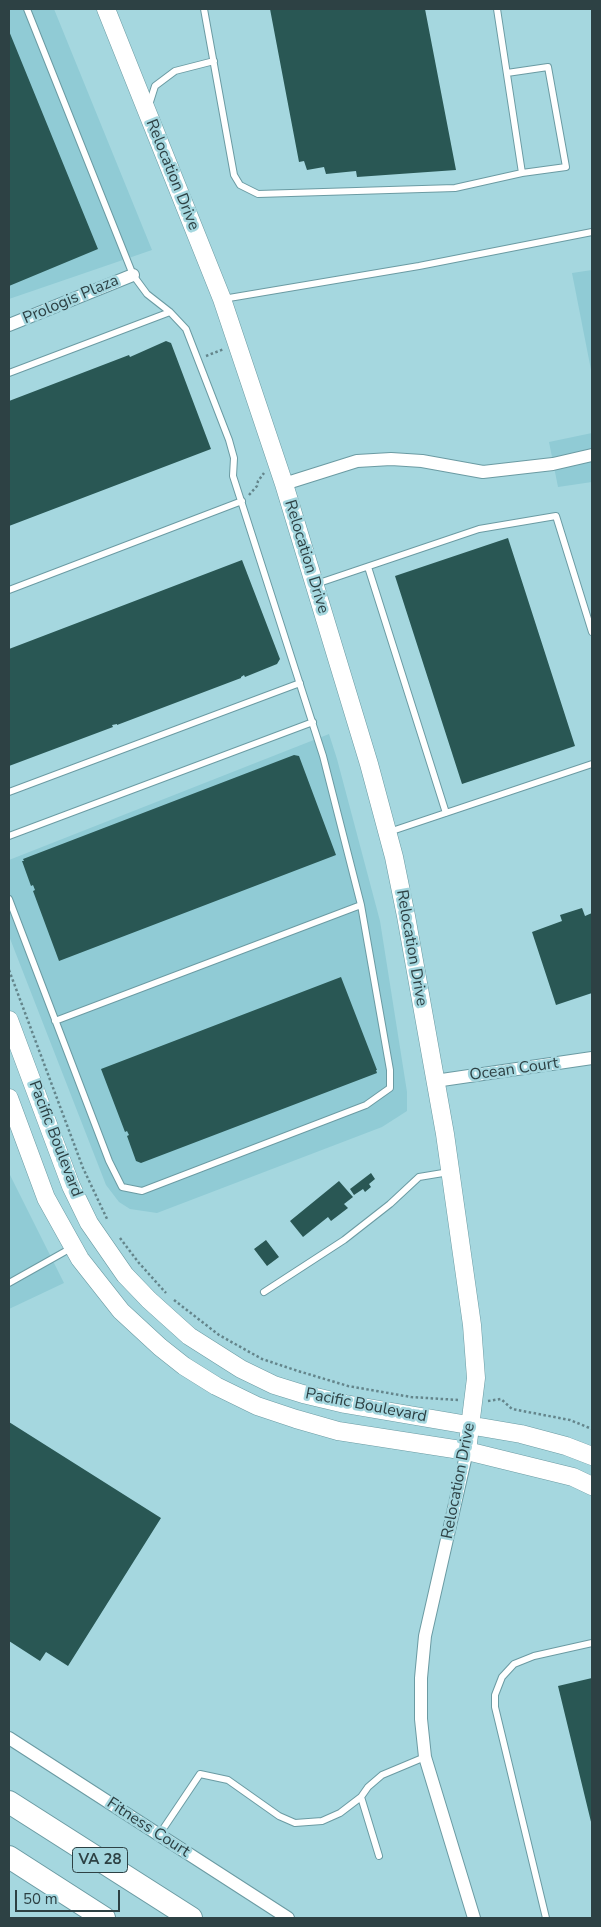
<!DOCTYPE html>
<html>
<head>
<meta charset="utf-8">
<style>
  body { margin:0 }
  #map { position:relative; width:601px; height:1927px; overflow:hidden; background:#a5d7df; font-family:"Nunito Sans",sans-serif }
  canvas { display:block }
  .frame { position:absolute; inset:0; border:10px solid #2d4144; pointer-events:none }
  .scale { position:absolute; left:15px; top:1890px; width:105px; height:22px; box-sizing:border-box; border:2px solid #2d4144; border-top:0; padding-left:6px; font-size:15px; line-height:18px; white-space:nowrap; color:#2d4144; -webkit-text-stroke:4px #a5d7df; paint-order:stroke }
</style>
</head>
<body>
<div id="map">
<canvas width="601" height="1927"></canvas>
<div class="frame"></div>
<div class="scale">50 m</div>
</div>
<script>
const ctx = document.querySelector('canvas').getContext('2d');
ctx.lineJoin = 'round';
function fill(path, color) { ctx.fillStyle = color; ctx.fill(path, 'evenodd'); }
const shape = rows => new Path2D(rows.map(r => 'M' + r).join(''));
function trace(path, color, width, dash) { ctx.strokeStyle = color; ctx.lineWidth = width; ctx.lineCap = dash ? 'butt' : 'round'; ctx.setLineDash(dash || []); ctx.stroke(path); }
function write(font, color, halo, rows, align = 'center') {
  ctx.font = font + ' "Nunito Sans",sans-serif'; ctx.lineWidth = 5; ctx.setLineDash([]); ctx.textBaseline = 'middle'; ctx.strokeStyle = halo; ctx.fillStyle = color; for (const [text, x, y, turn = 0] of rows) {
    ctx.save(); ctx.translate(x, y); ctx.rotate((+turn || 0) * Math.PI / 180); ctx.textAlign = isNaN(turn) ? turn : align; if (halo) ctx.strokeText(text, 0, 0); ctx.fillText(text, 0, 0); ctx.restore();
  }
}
fill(shape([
  [9,9,54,9,152,250,9,299],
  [592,270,592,375,572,273],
  [592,433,592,482,558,487,549,442],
  [329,734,337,759,380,921,407,1092,407,1111,382,1127,157,1213,130,1209,119,1202,106,1185,9,936,9,860],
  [9,1173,64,1283,9,1309]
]), '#90cbd5');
fill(shape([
  [270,9,425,9,456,170,357,177,356,171,326,174,324,167,307,170,304,161,299,162],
  [9,31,98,249,9,286],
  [166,341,171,343,211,449,9,526,9,401,129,355,130,357],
  [508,538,575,746,462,784,395,576],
  [242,560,280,659,277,664,245,677,244,675,241,677,241,678,117,725,117,724,112,725,113,727,9,766,9,649],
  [294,755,299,756,336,855,59,961,33,891,35,890,33,885,31,886,22,861,24,861,23,859],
  [582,908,585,916,592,913,592,993,556,1005,532,932,562,921,560,915],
  [341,977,377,1070,376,1070,377,1073,141,1163,136,1161,127,1136,129,1135,127,1131,125,1132,101,1069],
  [371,1173,375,1179,369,1184,371,1187,365,1192,363,1189,354,1195,350,1189],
  [339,1181,353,1197,344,1204,348,1208,331,1221,328,1217,303,1237,290,1221],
  [266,1240,279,1257,267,1266,254,1249],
  [9,1422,161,1518,68,1666,46,1652,40,1661,9,1641],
  [592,1678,592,1826,558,1686]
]), '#295754');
const lane = shape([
  [204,9,234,175,240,185,258,194,455,188,522,173,566,167,548,67,507,73],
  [497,9,522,173],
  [149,105,155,86,175,71,214,61],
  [223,299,419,266,592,232],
  [9,373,170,312],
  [368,567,446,813],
  [316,584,479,529,556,516,592,632],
  [9,590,242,501],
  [9,792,300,683],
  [389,832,592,764],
  [9,836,313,722],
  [9,899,109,1161,122,1187,142,1191,366,1105,390,1088,390,1070,361,905,323,756,233,476,234,458,229,440,186,329,170,312,147,294,133,275,27,9],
  [55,1021,361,905],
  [9,1283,73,1247],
  [264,1292,344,1240,390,1204,419,1177,449,1172],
  [361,1797,379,1856],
  [159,1835,200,1774,228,1780,279,1816,295,1823,322,1821,340,1813,361,1797,368,1787,382,1775,425,1757],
  [546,1918,495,1707,495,1695,502,1677,514,1664,534,1656,592,1643]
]);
const street = shape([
  [9,325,133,275],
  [284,484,357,461,391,459,422,461,483,472,553,464,592,455],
  [435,1081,592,1058],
  [467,1451,425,1636,421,1678,421,1719,425,1757,474,1918],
  [9,1738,288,1918]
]);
const secondary = shape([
  [106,9,222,299,284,484,369,764,394,857,406,916,445,1134,472,1325,476,1378,467,1451],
  [9,1020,71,1186,89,1223,125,1275,149,1300,189,1336,241,1369,274,1385,303,1394,345,1404,521,1434,566,1446,592,1456],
  [9,1098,46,1198,80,1259,121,1311,160,1347,184,1366,216,1386,257,1406,296,1419,338,1431,467,1451,573,1477,592,1486]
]);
const highway = shape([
  [9,1802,191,1918],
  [9,1857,104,1918]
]);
trace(lane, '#6b9ba3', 8);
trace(street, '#6b9ba3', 14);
trace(secondary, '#6b9ba3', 19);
trace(highway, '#6b9ba3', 24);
trace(shape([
  [206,356,224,349],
  [249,495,257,486,258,481,264,473],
  [9,970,83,1168,108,1221],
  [120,1238,139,1263,166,1293],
  [174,1300,219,1335,262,1359,298,1371,348,1386,411,1397,458,1400],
  [488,1401,501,1399,512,1409,570,1420,592,1429]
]), '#64858b', 2.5, [2.5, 2.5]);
trace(lane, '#fff', 6);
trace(street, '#fff', 12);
trace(secondary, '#fff', 18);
trace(highway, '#fff', 22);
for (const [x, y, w] of [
  [100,1860,55]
]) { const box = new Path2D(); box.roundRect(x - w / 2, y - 12.5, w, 25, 4); ctx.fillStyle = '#a5d7df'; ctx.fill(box); trace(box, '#2d4144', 1); }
write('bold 15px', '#2d4144', null, [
  ["VA 28",100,1860]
]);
write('16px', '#2d4144', '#a5d7df', [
  ["Relocation Drive",172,175,68],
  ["Prologis Plaza",71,300,-23],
  ["Relocation Drive",306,557,73],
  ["Relocation Drive",411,948,80],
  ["Ocean Court",514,1070,-8],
  ["Pacific Boulevard",55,1139,69],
  ["Pacific Boulevard",366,1406,11],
  ["Relocation Drive",459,1481,-79],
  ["Fitness Court",148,1828,33]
]);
</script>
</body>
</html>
